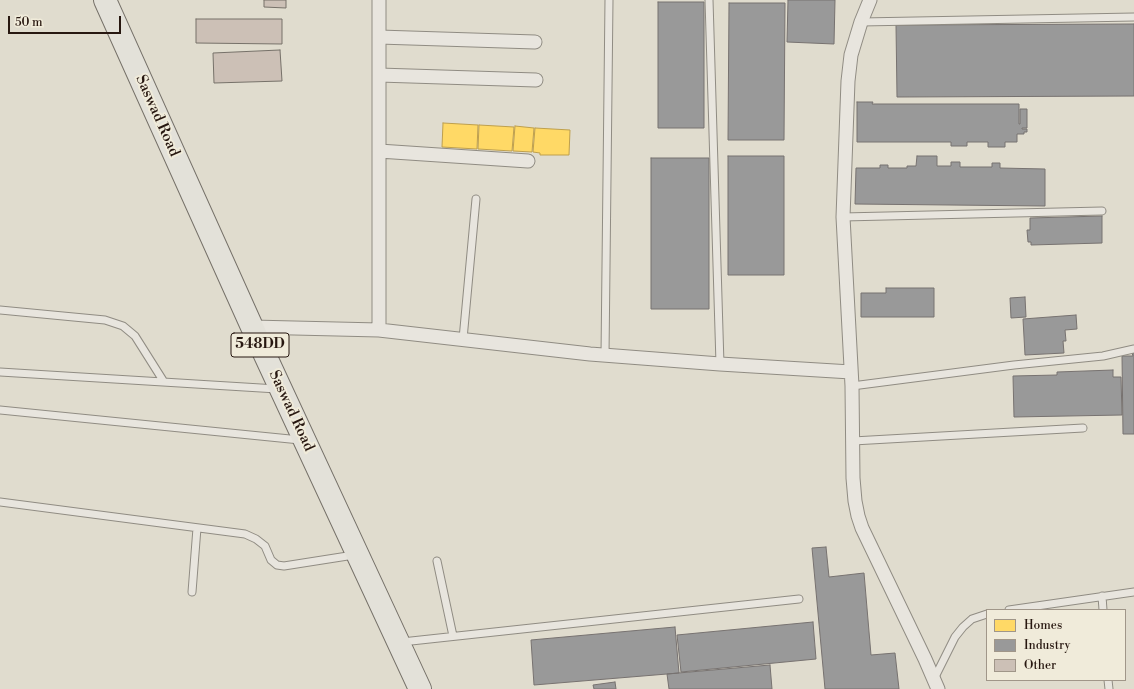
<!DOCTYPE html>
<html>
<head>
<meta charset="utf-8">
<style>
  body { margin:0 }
  #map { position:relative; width:1134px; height:689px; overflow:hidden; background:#e0dcce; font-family:"Libre Bodoni",serif }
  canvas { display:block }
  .legend { position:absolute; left:986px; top:609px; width:140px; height:72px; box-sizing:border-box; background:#f0ebda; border:1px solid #a09689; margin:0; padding:5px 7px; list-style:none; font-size:12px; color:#271710 }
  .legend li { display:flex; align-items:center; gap:8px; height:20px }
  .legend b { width:20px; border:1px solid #a09689 }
  .scale { position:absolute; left:8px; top:16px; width:113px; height:18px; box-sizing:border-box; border:2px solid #271710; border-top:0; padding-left:5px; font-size:12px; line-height:14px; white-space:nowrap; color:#271710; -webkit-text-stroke:3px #f0ebda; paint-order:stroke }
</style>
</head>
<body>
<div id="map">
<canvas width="1134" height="689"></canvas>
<ul class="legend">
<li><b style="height:11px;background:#ffd966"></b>Homes</li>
<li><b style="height:11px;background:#999"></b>Industry</li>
<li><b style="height:11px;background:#ccc0b6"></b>Other</li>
</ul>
<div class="scale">50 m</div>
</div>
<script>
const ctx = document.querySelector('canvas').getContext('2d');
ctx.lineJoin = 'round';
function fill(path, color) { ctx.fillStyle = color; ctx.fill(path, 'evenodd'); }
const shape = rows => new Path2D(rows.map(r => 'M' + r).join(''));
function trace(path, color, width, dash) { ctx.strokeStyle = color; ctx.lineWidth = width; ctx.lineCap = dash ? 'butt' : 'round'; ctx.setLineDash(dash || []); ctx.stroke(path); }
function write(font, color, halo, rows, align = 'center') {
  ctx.font = font + ' "Libre Bodoni",serif'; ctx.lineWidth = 4; ctx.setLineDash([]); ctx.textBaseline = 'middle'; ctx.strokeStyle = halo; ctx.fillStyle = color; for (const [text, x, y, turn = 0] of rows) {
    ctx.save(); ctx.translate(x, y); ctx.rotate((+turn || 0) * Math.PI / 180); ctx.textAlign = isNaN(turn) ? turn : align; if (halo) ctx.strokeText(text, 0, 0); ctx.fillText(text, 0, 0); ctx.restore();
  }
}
const homes = shape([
  [443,123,478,125,477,149,442,147,443,123],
  [479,125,514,127,512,151,478,149,479,125],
  [515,126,534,128,532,152,513,151,515,126],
  [535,128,570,130,569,155,540,155,540,153,533,152,535,128]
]);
fill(homes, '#ffd966');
trace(homes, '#be9f4c', 1);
const industry = shape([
  [788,0,835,0,834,44,787,42,788,0],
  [658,2,704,2,704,128,658,128,658,2],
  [729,3,785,3,784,140,728,140,729,3],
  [1134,24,1134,96,897,97,896,25,1134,24],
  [857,102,873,102,872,104,1019,104,1019,124,1020,124,1020,109,1027,109,1027,128,1022,128,1022,129,1027,129,1027,132,1024,132,1024,134,1017,134,1017,142,1005,142,1005,147,988,147,988,142,967,142,967,146,951,146,951,142,857,142,857,102],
  [728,156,784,156,784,275,728,275,728,156],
  [917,156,937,156,937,166,951,166,951,162,960,162,960,167,992,167,992,163,1000,163,1000,168,1045,169,1045,206,855,204,856,168,880,168,880,165,888,165,888,168,907,168,907,166,916,166,917,156],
  [651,158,709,158,709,309,651,309,651,158],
  [1102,216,1102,243,1031,245,1031,242,1028,242,1027,230,1030,230,1030,218,1102,216],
  [886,288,934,288,934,317,861,317,861,293,886,293,886,288],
  [1025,297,1026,317,1011,318,1010,298,1025,297],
  [1076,315,1077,329,1065,330,1066,341,1063,341,1064,353,1025,355,1023,319,1076,315],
  [1132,353,1134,353,1134,434,1123,434,1122,356,1133,356,1132,353],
  [1113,370,1113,377,1121,377,1122,415,1014,417,1013,376,1057,375,1057,372,1113,370],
  [826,547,829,577,864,573,871,655,895,653,899,689,825,689,812,548,826,547],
  [813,622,816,659,681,672,677,635,813,622],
  [675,627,679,673,534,685,531,640,675,627],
  [770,665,772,689,669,689,667,674,770,665],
  [615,682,616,689,594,689,593,685,615,682]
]);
fill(industry, '#999');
trace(industry, '#777270', 1);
const building = shape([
  [264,0,286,0,286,8,264,7,264,0],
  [196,19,282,19,282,44,196,43,196,19],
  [280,50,282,81,214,83,213,53,280,50]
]);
fill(building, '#ccc0b6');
trace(building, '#767169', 1);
const lane = shape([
  [709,0,720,364],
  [861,22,1134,17],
  [843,217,1102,211],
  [0,310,105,320,123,326,135,336,164,382],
  [463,339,476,199],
  [605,355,609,0],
  [0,372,277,389],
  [852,386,1014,365,1103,356,1134,349],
  [0,410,300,440],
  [853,441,1083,428],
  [0,502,245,534,256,539,265,546,271,560,277,565,284,566,354,555],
  [437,561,453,636],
  [192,592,197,528],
  [1102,596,1103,610],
  [1009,610,1134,592],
  [402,642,799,599],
  [934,679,955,637,963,627,972,619,987,614],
  [1108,680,1109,689]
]);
const street = shape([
  [379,0,379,330],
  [870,0,861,22,851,55,848,81,843,217,852,386,853,478,855,501,858,516,862,528,925,659,938,689],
  [379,37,535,42],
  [379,75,536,80],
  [379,151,528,161],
  [252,327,379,330,590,354,720,364,851,372]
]);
const highway = shape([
  [105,0,252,327,420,689]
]);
trace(lane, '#908c83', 9);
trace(street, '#908c83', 15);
trace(highway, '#767169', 24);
trace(lane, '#e8e5de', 7);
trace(street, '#e8e5de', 13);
trace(highway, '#e3e1d9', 22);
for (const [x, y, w] of [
  [260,345,58]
]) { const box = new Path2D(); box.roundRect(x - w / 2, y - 12, w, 24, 3); ctx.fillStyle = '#f0ebda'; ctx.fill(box); trace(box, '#271710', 1); }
write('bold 14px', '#271710', null, [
  ["548DD",260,345]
]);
write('15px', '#271710', '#f0ebda', [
  ["Saswad Road",157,116,66],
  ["Saswad Road",291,411,65]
]);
</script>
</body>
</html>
